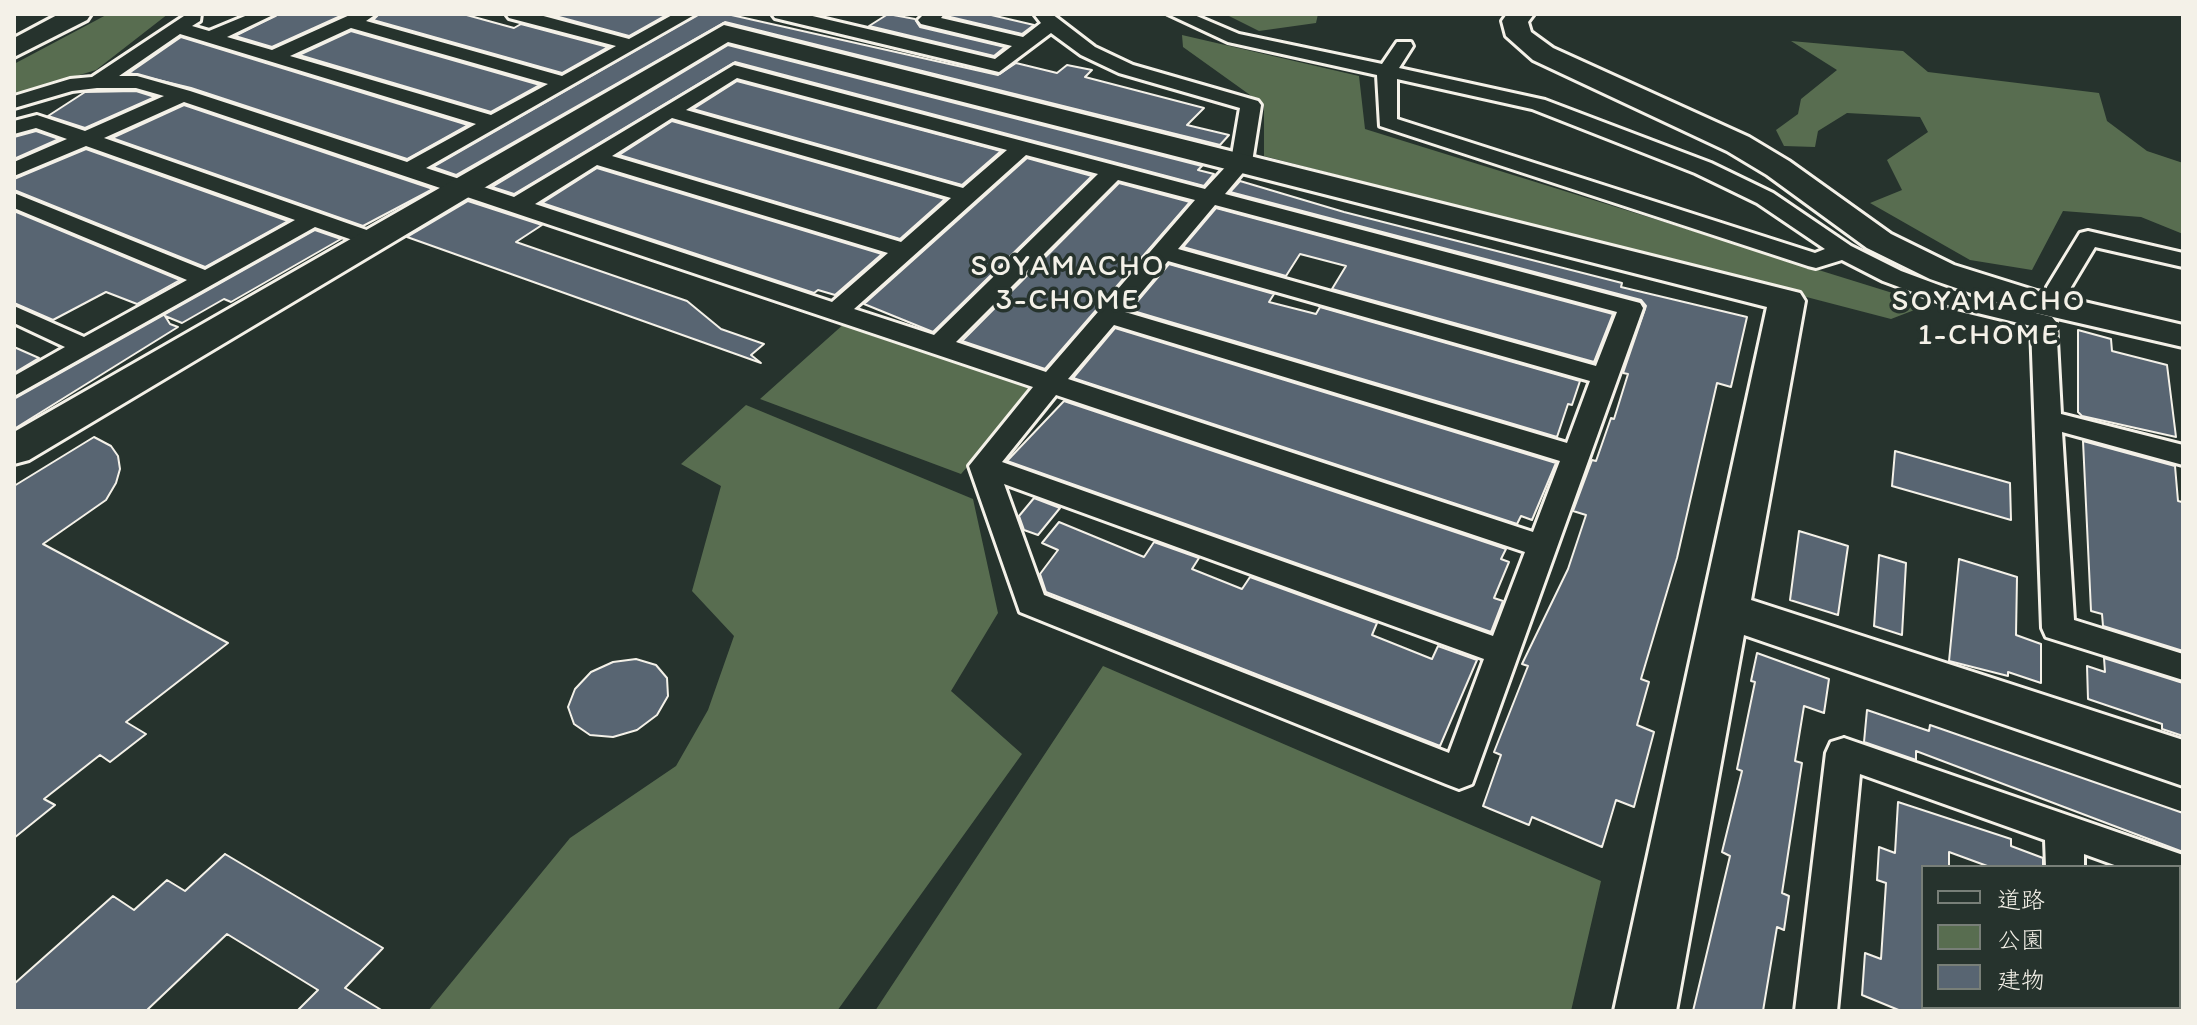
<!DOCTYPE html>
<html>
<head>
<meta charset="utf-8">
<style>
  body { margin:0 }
  #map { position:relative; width:2197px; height:1025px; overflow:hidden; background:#26332d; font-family:Itim,"Klee One",sans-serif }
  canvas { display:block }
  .frame { position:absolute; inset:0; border:16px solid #f4f1e8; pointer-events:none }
  .legend { position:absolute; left:1921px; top:865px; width:260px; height:144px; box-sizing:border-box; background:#26332d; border:2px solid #787f78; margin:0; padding:10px 14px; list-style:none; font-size:24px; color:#f4f1e8 }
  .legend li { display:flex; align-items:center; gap:16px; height:40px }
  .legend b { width:40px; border:2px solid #787f78 }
</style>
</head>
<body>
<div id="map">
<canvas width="2197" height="1025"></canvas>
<div class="frame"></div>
<ul class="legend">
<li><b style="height:10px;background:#26332d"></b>道路</li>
<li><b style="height:22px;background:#586d50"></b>公園</li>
<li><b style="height:22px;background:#586572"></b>建物</li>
</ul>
</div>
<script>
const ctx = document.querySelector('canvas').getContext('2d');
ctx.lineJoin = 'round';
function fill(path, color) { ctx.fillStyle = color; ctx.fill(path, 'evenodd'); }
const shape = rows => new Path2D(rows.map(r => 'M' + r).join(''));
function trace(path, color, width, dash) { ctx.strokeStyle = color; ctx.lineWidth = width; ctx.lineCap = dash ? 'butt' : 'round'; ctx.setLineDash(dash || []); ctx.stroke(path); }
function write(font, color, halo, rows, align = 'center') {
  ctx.font = font + ' Itim,sans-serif'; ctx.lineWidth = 7; ctx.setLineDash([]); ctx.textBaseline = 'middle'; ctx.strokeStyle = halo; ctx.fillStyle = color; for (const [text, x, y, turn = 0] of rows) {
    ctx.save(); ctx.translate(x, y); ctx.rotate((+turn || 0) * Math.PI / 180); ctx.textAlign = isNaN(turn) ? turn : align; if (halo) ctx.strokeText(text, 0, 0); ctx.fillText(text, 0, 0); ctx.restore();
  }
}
fill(shape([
  [108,14,168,14,96,70,14,95,14,64],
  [1225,14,1318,14,1316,23,1259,31],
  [1182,35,1359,76,1365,129,1899,295,1917,309,1891,319,1264,156,1264,105,1183,47],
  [1791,41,1903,51,1928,72,2099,93,2107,121,2147,151,2183,163,2183,234,2141,217,2063,211,2032,270,1970,260,1870,203,1902,190,1887,160,1928,132,1920,117,1847,113,1818,131,1815,147,1784,146,1776,130,1798,114,1801,99,1837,70],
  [845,323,1025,382,1030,394,961,474,760,399],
  [746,405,973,499,998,613,951,691,1022,754,837,1011,428,1011,570,838,676,766,708,710,734,636,692,591,721,486,681,464],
  [1103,666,1601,881,1571,1011,875,1011]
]), '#586d50');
const building = shape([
  [278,14,345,14,272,47,235,36,278,14],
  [379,14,463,14,514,28,521,24,608,47,562,73,373,20,379,14],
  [548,14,668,14,629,36,548,14],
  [699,14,727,14,998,75,1016,63,1057,73,1067,65,1092,70,1085,77,1204,108,1187,125,1229,135,1220,145,725,22,456,175,433,167,699,14],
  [888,14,915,19,920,27,1005,47,994,56,869,26,888,14],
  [948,14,987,14,1034,25,1022,34,946,16,948,14],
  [351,31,540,85,491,112,299,55,351,31],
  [181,37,468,125,407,159,191,88,129,73,181,37],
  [728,45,1202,166,1198,170,1214,174,1204,186,735,62,514,194,492,187,728,45],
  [737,81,1001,151,962,185,693,109,737,81],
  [136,91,155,97,85,128,48,116,85,92,136,91],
  [184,105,433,189,363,226,112,138,184,105],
  [672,121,945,199,900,239,619,155,672,121],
  [36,131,59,139,14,159,14,137,36,131],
  [86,149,288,221,205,267,14,190,14,179,86,149],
  [1027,158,1092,176,933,332,864,304,1027,158],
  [597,168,882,254,835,295,818,290,814,293,542,203,597,168],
  [1240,181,1344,212,1622,283,1621,287,1747,317,1731,387,1717,383,1677,558,1641,679,1649,682,1637,725,1654,732,1634,807,1616,800,1602,847,1532,817,1529,825,1483,806,1501,755,1494,752,1528,666,1522,664,1568,569,1586,515,1573,511,1592,460,1596,461,1611,418,1614,419,1628,374,1623,373,1646,306,1641,300,1230,192,1240,181],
  [1119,183,1190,202,1045,369,962,341,1119,183],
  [468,201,542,225,516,242,687,301,721,329,764,344,751,355,761,363,407,237,468,201],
  [1216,208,1613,314,1594,362,1332,289,1346,266,1300,254,1286,276,1183,247,1216,208],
  [14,211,180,280,137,304,106,292,53,320,14,303,14,211],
  [315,230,341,239,231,302,224,299,182,323,165,316,170,324,178,327,14,429,14,399,315,230],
  [1169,264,1274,294,1269,302,1316,314,1320,307,1580,381,1572,405,1568,404,1557,437,1130,310,1169,264],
  [1115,328,1556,463,1532,520,1521,516,1517,524,1073,378,1115,328],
  [2078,330,2111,339,2112,351,2167,365,2176,437,2082,416,2078,412,2078,330],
  [14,347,39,358,14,373,14,347],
  [1064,401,1506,549,1501,559,1509,562,1494,598,1503,601,1491,632,1007,461,1064,401],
  [94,437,111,446,118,456,120,469,116,483,106,500,43,544,228,643,126,722,146,734,110,762,100,755,44,799,55,805,14,838,14,486,94,437],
  [2083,441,2175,466,2178,501,2182,502,2183,511,2183,651,2103,626,2102,614,2091,611,2083,441],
  [1895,451,2010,483,2011,520,1892,486,1895,451],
  [1034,498,1060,508,1038,535,1024,530,1019,516,1034,498],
  [1059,522,1144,557,1154,542,1199,558,1192,569,1242,589,1250,577,1377,623,1372,635,1432,659,1438,646,1477,660,1440,746,1046,592,1040,574,1058,550,1042,543,1059,522],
  [1799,531,1848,546,1838,615,1790,600,1799,531],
  [1879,555,1906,563,1902,635,1874,626,1879,555],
  [1959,559,2017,577,2016,635,2041,644,2041,683,2008,672,2008,676,1949,661,1959,559],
  [1757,653,1829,679,1824,713,1804,706,1795,761,1802,763,1782,893,1789,896,1784,930,1777,927,1763,1011,1693,1011,1730,856,1722,852,1742,771,1737,769,1755,682,1751,681,1757,653],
  [2104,658,2183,683,2183,736,2162,729,2162,724,2088,699,2087,666,2105,672,2104,658],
  [636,659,656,665,667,678,668,696,657,715,637,730,613,737,590,735,574,724,568,707,575,689,591,672,613,662,636,659],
  [1867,710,1929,731,1930,725,2183,813,2183,852,1916,751,1916,760,1864,742,1867,710],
  [1898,802,2011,839,2011,846,2043,858,2043,867,1990,867,1949,852,1949,867,1923,867,1923,1011,1901,1011,1862,995,1865,953,1881,959,1886,883,1877,880,1879,847,1895,853,1898,802],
  [225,854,383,948,345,988,383,1011,297,1011,318,990,227,934,146,1011,14,1011,14,984,113,896,134,910,167,880,185,891,225,854]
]);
fill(building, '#586572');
trace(building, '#f4f1e8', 2);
const street = shape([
  [187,14,201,14,200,21,192,26,209,31,250,14,275,14,227,37,272,50,352,14,376,14,366,21,562,76,616,46,509,18,506,14,536,14,629,39,674,14,696,14,426,168,514,197,734,65,1205,189,1231,161,1240,108,1119,73,1081,55,1051,33,999,72,775,18,772,14,804,14,995,59,1012,46,921,24,918,20,924,14,944,14,941,18,1023,37,1041,23,1034,14,1052,14,1095,47,1133,65,1258,101,1261,105,1252,162,1225,194,1640,303,1643,308,1472,784,1459,789,1446,784,1020,612,969,466,1033,387,184,102,104,138,378,234,382,239,370,246,315,227,14,396,14,376,65,347,14,323,14,306,84,337,187,280,14,208,14,193,205,270,295,220,86,146,14,176,14,162,67,139,36,128,14,134,14,121,37,115,85,131,164,96,136,88,97,88,72,91,14,108,14,96,70,79,92,77,187,14],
  [351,28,548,84,491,115,290,56,351,28],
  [180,34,476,124,407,162,190,91,137,76,119,76,180,34],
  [737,78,1007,150,963,188,686,110,737,78],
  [672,118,951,198,901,242,612,156,672,118],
  [1026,155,1098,174,934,335,854,309,1026,155],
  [597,165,888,253,832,302,535,204,597,165],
  [1118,180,1195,200,1046,372,956,342,1118,180],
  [1215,205,1617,312,1596,366,1178,249,1215,205],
  [1168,261,1590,381,1567,443,1125,312,1168,261],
  [1114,325,1560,461,1533,532,1068,379,1114,325],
  [1056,395,1525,552,1493,636,1002,462,1056,395],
  [1004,484,1484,659,1449,753,1044,595,1004,484],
  [1168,14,1192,14,1239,34,1382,64,1397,42,1411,42,1413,46,1399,68,1545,100,1711,163,1773,193,1851,246,1901,271,1971,297,2052,317,2056,322,2061,414,2183,445,2183,465,2062,432,2074,620,2183,654,2183,680,2046,637,2042,628,2031,326,1953,307,1883,281,1842,260,1816,268,1808,266,1380,126,1377,75,1228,42,1168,14],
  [1397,79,1532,109,1695,173,1757,203,1825,249,1815,253,1397,119,1397,79],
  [2088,231,2183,253,2183,267,2095,247,2071,287,2067,312,2049,312,2046,307,2047,287,2080,233,2088,231],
  [1844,738,2183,855,2183,879,2179,881,2179,867,2120,867,2084,854,2084,867,2046,867,2045,840,1860,774,1837,1011,1795,1011,1826,753,1831,742,1844,738],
  [2051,1007,2093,1007,2094,1011,2052,1011,2051,1007]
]);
const secondary = shape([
  [1507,14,1534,14,1528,22,1531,32,1553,48,1749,137,1789,161,1891,234,1954,265,2037,291,2183,325,2183,347,2014,308,1930,279,1867,248,1767,175,1727,151,1533,60,1506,36,1502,21,1507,14],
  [724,25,1800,293,1805,301,1751,600,2183,740,2183,786,1744,635,1676,1011,1614,1011,1767,307,728,42,29,460,14,464,14,432,724,25]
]);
const highway = shape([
  [59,14,91,14,87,20,14,57,14,38,59,14]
]);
trace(street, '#f4f1e8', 6);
trace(secondary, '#f4f1e8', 6);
trace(highway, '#f4f1e8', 6);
fill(street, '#26332d');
fill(secondary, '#26332d');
fill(highway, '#26332d');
ctx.letterSpacing = '2px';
write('30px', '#f4f1e8', '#26332d', [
  ["SOYAMACHO",1068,267],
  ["3-CHOME",1068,301],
  ["SOYAMACHO",1989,302],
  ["1-CHOME",1989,336]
]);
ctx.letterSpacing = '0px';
</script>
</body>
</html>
